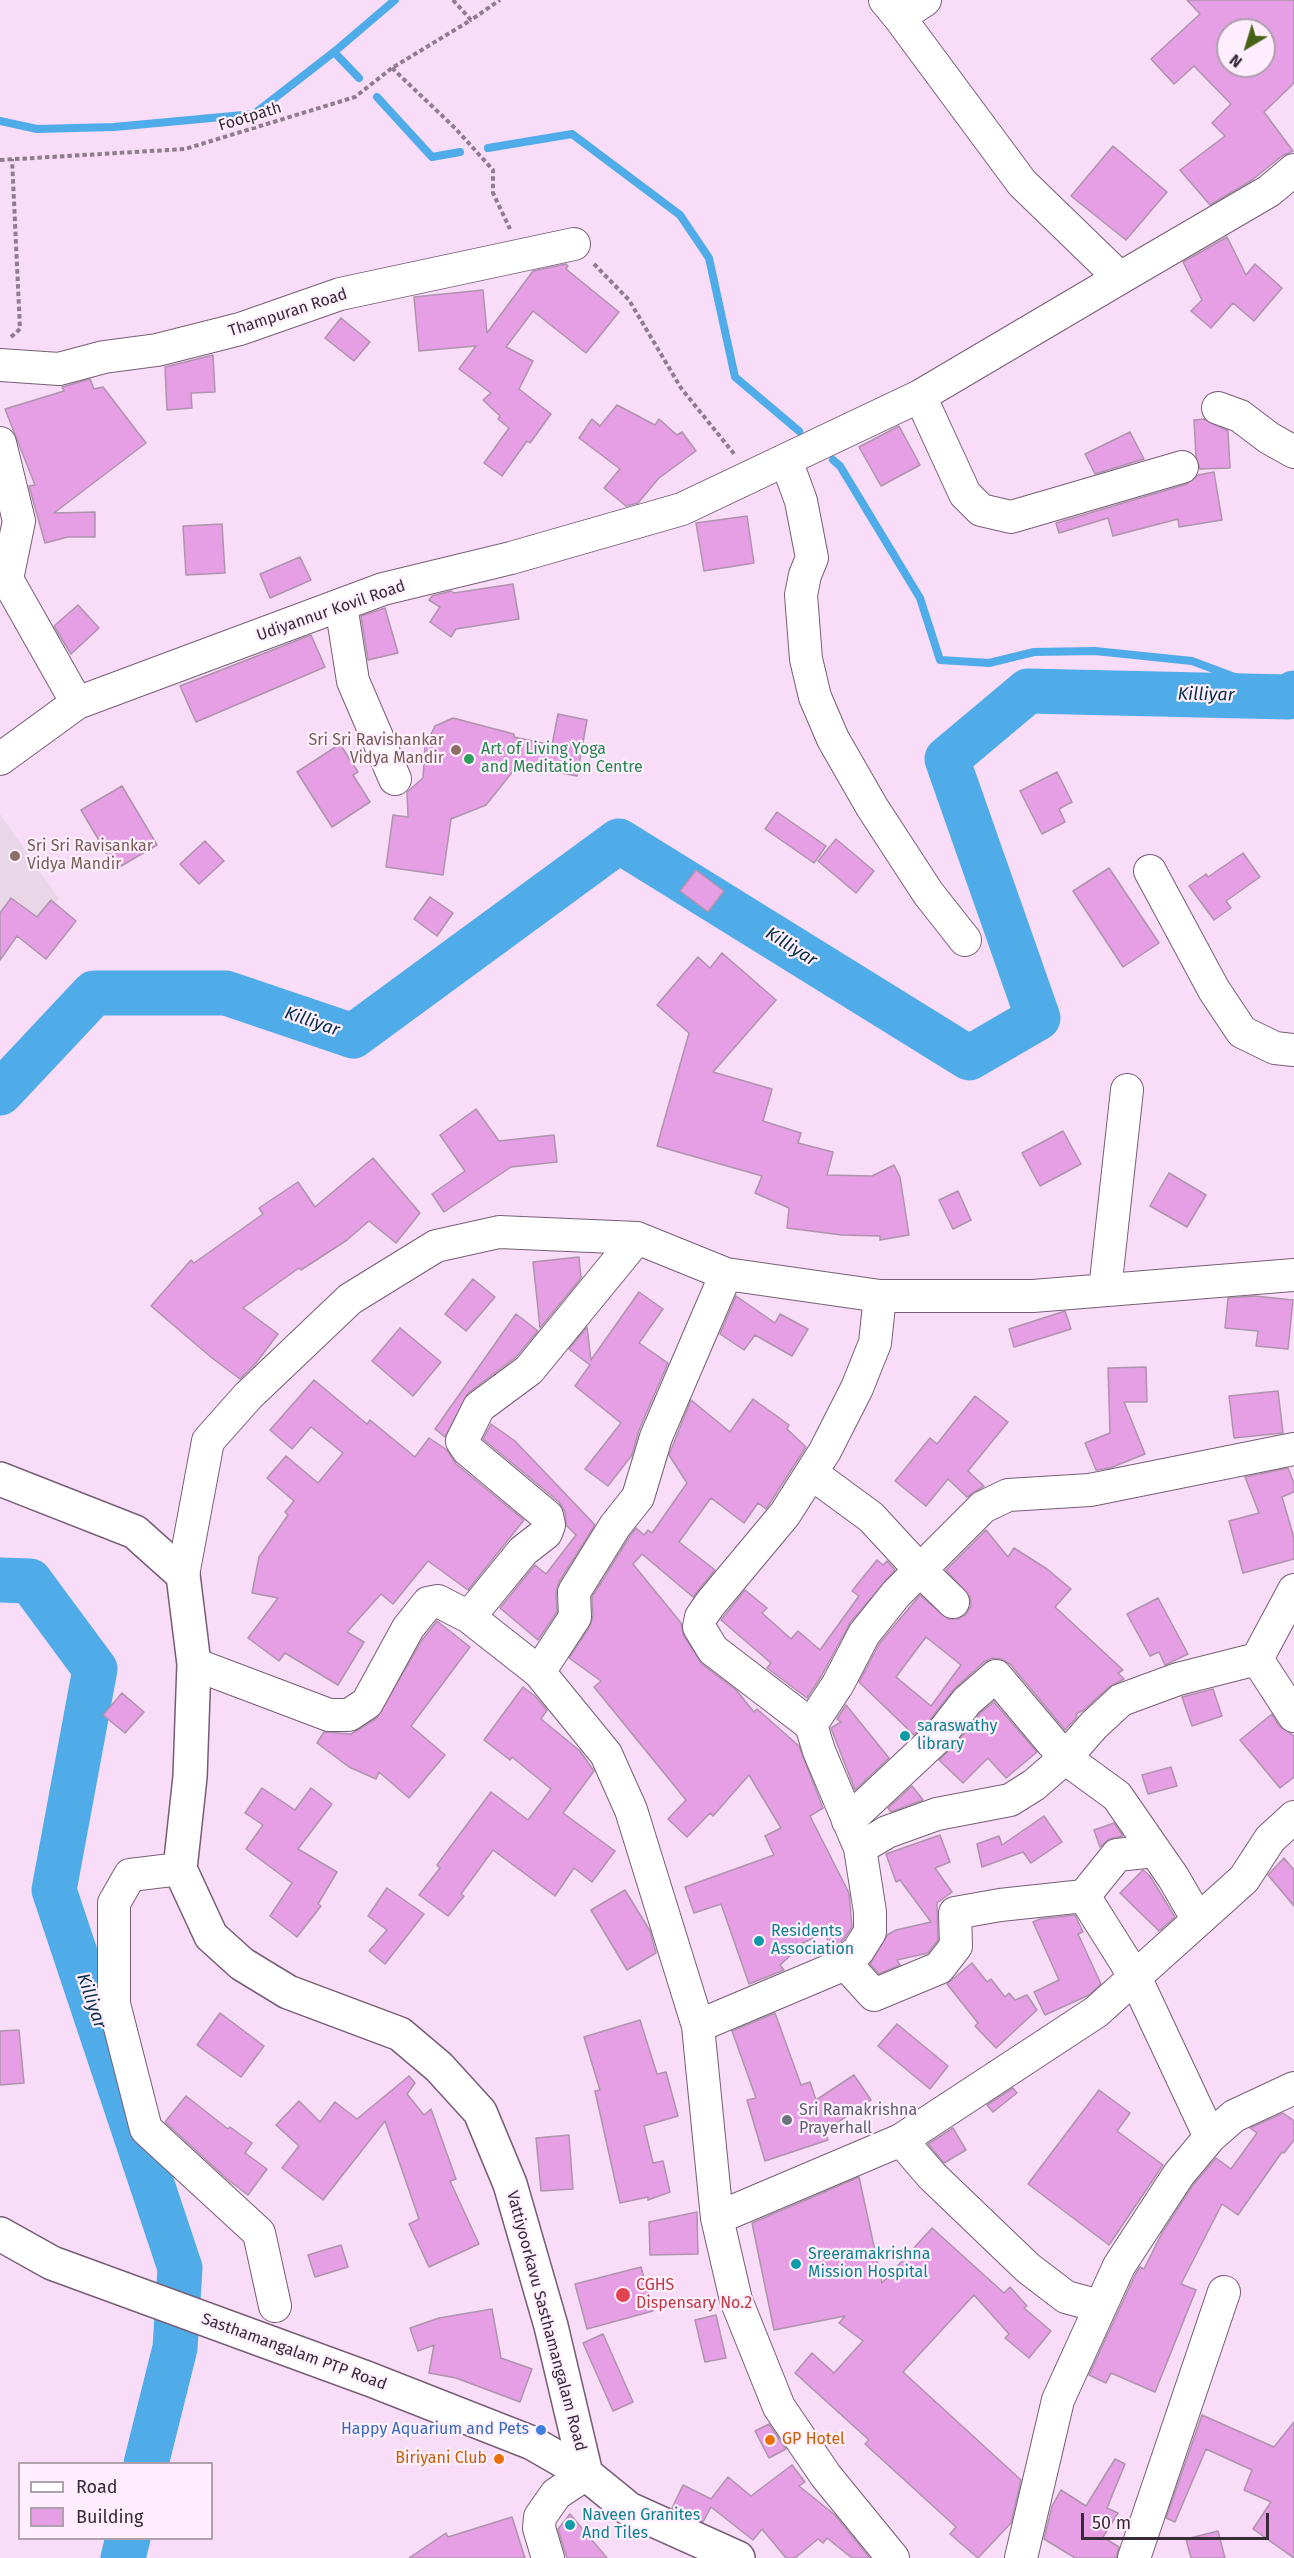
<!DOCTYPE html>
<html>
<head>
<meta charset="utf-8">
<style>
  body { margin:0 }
  #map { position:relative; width:1294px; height:2558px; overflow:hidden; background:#f9dcf7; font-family:"Fira Sans",sans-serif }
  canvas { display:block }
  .legend { position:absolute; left:18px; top:2462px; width:195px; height:78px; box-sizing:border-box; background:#ffeefe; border:2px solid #afa0ae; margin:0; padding:8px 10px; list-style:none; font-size:18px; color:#362b36 }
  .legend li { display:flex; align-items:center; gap:12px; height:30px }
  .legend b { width:30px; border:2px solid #afa0ae }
  .north { position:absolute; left:1216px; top:18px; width:60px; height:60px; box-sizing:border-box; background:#ffeefe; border:2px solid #afa0ae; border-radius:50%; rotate:218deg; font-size:16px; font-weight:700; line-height:24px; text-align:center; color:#362b36 }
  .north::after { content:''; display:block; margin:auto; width:21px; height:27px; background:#466214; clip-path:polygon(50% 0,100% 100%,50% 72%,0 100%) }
  .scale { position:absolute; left:1081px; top:2513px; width:188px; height:27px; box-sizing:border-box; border:3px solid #362b36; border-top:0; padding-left:8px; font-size:18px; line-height:21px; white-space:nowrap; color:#362b36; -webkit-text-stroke:4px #ffeefe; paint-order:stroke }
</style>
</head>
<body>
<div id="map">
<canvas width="1294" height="2558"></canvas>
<ul class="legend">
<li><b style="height:8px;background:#fff"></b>Road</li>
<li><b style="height:16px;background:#e69ee5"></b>Building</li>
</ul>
<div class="north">N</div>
<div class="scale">50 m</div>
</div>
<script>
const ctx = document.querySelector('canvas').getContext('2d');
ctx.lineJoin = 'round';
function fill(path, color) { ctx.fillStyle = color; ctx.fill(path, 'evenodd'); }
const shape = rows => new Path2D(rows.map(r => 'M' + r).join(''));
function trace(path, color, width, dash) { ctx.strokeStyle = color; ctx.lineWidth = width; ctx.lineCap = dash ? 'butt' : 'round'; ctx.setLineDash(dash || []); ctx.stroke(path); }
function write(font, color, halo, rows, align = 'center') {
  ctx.font = font + ' "Fira Sans",sans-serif'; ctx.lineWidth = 4.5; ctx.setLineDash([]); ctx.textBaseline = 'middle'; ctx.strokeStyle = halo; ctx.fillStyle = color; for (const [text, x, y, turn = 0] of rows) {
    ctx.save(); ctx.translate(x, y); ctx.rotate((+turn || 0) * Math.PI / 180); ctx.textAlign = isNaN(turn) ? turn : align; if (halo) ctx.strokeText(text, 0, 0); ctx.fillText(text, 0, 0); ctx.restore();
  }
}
fill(shape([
  [0,814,59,899,0,953]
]), '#e9d6e7');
trace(shape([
  [334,52,395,0],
  [377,97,432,157,460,152],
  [0,121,37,129,114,127,254,114,334,52,359,78],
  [488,148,572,134,680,215,709,258,735,377,799,431],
  [833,460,840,466,920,598,940,660,989,663,1034,652,1095,651,1192,661,1288,697]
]), '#4face8', 8);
trace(shape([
  [0,1093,94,993,226,993,353,1036,619,841,969,1058,1038,1018,947,759,1028,691,1288,697,1294,693],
  [0,1580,30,1581,95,1669,54,1890,180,2268,175,2348,146,2464],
  [123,2558,128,2538]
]), '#4face8', 45);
const building = shape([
  [1187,0,1294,0,1294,83,1264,112,1293,151,1282,156,1252,180,1210,205,1180,170,1225,136,1212,123,1231,104,1194,66,1174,84,1151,59,1200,14,1187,0],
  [1228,30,1264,30,1264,66,1228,66,1228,30],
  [1113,146,1167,192,1126,240,1071,196,1113,146],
  [1227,237,1246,275,1255,264,1282,288,1254,321,1233,303,1211,328,1191,311,1202,300,1183,262,1227,237],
  [566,264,568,266,566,269,619,312,586,353,533,311,506,347,533,361,519,389,551,414,530,443,527,441,502,476,484,463,509,428,498,419,500,416,483,400,491,393,459,369,476,346,419,351,414,297,483,290,487,333,533,271,566,264],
  [341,318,370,342,354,361,325,338,341,318],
  [213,355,215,392,191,393,192,408,167,410,165,367,213,355],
  [90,379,94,389,103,387,146,443,54,513,95,512,95,537,68,537,45,543,29,486,35,485,5,409,64,391,62,387,90,379],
  [617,405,655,425,659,419,677,435,682,432,696,451,659,478,638,503,626,506,604,488,620,469,579,438,592,419,600,426,617,405],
  [1204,419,1228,431,1230,468,1200,469,1196,457,1194,420,1204,419],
  [899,426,920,465,881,486,859,447,899,426],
  [1130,432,1144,459,1095,474,1085,454,1130,432],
  [1214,472,1222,520,1179,527,1178,519,1113,536,1108,518,1059,533,1056,523,1187,484,1198,475,1214,472],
  [747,516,754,563,704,571,696,523,747,516],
  [222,524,225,573,186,575,183,526,222,524],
  [300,557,311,580,270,598,260,574,300,557],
  [513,584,519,619,456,629,451,637,430,622,440,607,429,600,432,596,451,591,454,593,513,584],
  [78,605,99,628,71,654,54,626,78,605],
  [385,608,398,653,368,660,361,616,385,608],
  [311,635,325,667,196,722,180,686,311,635],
  [558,714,587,720,577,776,518,765,486,805,451,819,443,875,386,867,393,815,408,817,407,792,423,778,425,746,435,726,453,718,514,734,514,737,552,745,558,714],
  [340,744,358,772,353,775,370,802,332,827,297,772,340,744],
  [1057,772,1072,802,1059,809,1065,822,1042,834,1020,791,1057,772],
  [122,786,157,845,116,869,81,810,122,786],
  [777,812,826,846,814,863,765,829,777,812],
  [836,839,874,871,856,893,818,861,836,839],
  [205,841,224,861,199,884,180,864,205,841],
  [1243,853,1260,877,1226,901,1231,908,1214,920,1189,886,1206,874,1208,877,1243,853],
  [1109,868,1159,943,1123,967,1073,891,1109,868],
  [696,870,724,891,708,912,680,891,696,870],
  [430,897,453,913,437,936,414,919,430,897],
  [11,898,37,917,51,900,76,921,46,959,17,936,0,960,0,913,11,898],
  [722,953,776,1000,713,1072,772,1089,763,1121,801,1133,798,1143,833,1152,827,1175,872,1176,894,1165,900,1177,909,1235,880,1240,880,1236,842,1235,787,1228,789,1208,755,1193,762,1176,657,1146,689,1033,657,1005,698,957,710,968,722,953],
  [476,1109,499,1141,554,1135,557,1162,511,1167,444,1212,432,1194,465,1171,440,1135,476,1109],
  [1063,1131,1081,1164,1040,1186,1022,1153,1063,1131],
  [373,1158,420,1213,396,1243,369,1221,347,1240,301,1270,299,1268,243,1308,278,1334,256,1363,240,1379,212,1358,151,1306,191,1260,194,1263,263,1214,259,1208,298,1182,315,1207,373,1158],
  [1169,1173,1206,1195,1187,1227,1150,1206,1169,1173],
  [958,1191,971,1220,953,1229,939,1200,958,1191],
  [579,1257,581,1278,540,1328,533,1262,579,1257],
  [473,1279,495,1297,466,1331,445,1314,473,1279],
  [639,1292,663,1309,639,1343,668,1363,639,1430,632,1455,608,1486,585,1469,621,1423,575,1386,590,1365,569,1349,587,1327,591,1360,639,1292],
  [736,1296,775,1323,780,1314,808,1329,792,1356,755,1335,744,1350,720,1334,736,1296],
  [1255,1296,1293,1300,1288,1349,1256,1346,1258,1331,1225,1328,1228,1298,1255,1296],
  [1065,1311,1071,1329,1014,1347,1009,1329,1065,1311],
  [516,1314,538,1331,516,1357,468,1393,445,1437,435,1429,516,1314],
  [400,1328,441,1362,413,1396,372,1361,400,1328],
  [1146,1367,1147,1402,1124,1402,1145,1454,1110,1468,1096,1470,1085,1443,1110,1433,1108,1368,1146,1367],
  [314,1380,367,1424,370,1420,415,1457,429,1438,447,1450,456,1464,524,1520,468,1590,428,1561,393,1604,381,1594,347,1632,364,1642,338,1685,285,1653,279,1661,248,1638,278,1598,252,1593,259,1557,288,1515,285,1512,294,1501,267,1478,286,1456,318,1483,343,1453,311,1427,292,1449,270,1430,314,1380],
  [1278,1391,1283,1433,1234,1438,1229,1396,1278,1391],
  [975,1396,1008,1422,968,1471,984,1486,967,1497,948,1479,926,1506,895,1481,930,1438,937,1444,975,1396],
  [753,1399,789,1425,787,1429,806,1447,770,1503,766,1509,758,1503,744,1523,711,1498,679,1542,715,1570,693,1597,642,1554,633,1564,681,1623,684,1636,702,1664,736,1690,754,1712,757,1709,799,1746,823,1808,810,1816,849,1893,852,1927,844,1939,832,1949,824,1933,788,1950,790,1956,780,1965,784,1970,749,1984,721,1904,694,1913,685,1887,774,1855,765,1836,781,1828,749,1775,713,1816,710,1813,687,1837,668,1819,686,1800,594,1687,601,1681,569,1658,590,1626,593,1616,592,1597,630,1536,636,1528,644,1535,648,1530,652,1533,687,1483,669,1455,691,1400,730,1432,753,1399],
  [491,1424,515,1441,595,1525,559,1582,556,1593,557,1612,538,1640,500,1608,535,1565,546,1574,576,1535,566,1525,565,1512,559,1502,483,1439,491,1424],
  [1288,1468,1294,1483,1294,1492,1282,1497,1294,1538,1294,1559,1243,1573,1229,1521,1259,1513,1245,1477,1288,1468],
  [986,1530,1008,1557,1014,1548,1047,1569,1071,1589,1055,1607,1123,1670,1118,1673,1124,1679,1109,1687,1084,1710,1076,1714,1077,1717,1065,1730,1010,1664,1001,1659,992,1658,984,1662,955,1688,929,1721,914,1735,859,1682,879,1644,920,1595,948,1619,958,1619,966,1614,971,1606,970,1597,946,1570,986,1530],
  [926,1637,961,1665,931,1706,896,1677,926,1637],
  [877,1560,883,1565,887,1561,895,1570,850,1623,822,1675,807,1698,767,1668,771,1663,721,1620,745,1590,767,1608,762,1613,791,1639,798,1631,820,1650,859,1596,852,1591,877,1560],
  [1158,1598,1188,1654,1165,1665,1159,1652,1150,1656,1127,1614,1158,1598],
  [437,1621,470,1647,411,1726,445,1755,409,1798,379,1772,376,1779,349,1767,317,1743,324,1732,351,1734,377,1718,422,1640,437,1621],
  [523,1687,535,1696,547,1710,541,1719,580,1751,594,1771,563,1813,615,1851,592,1882,574,1868,555,1896,493,1850,461,1894,464,1896,448,1916,419,1895,440,1868,437,1865,491,1792,528,1820,551,1789,512,1757,510,1760,484,1740,523,1687],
  [1213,1689,1222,1716,1192,1726,1182,1697,1213,1689],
  [122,1693,144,1712,125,1733,103,1715,122,1693],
  [994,1702,1037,1752,1006,1778,988,1758,963,1783,939,1760,956,1744,980,1713,994,1702],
  [846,1705,889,1758,855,1790,831,1728,841,1722,837,1719,846,1705],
  [1272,1714,1279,1726,1294,1736,1294,1777,1280,1788,1240,1740,1272,1714],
  [1171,1767,1177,1786,1148,1794,1142,1775,1171,1767],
  [912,1786,923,1800,891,1812,888,1808,912,1786],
  [262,1788,295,1810,311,1788,332,1804,298,1849,337,1872,318,1904,321,1906,297,1937,270,1916,292,1883,246,1849,263,1825,245,1813,262,1788],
  [1044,1816,1062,1842,1031,1863,1023,1852,982,1867,977,1844,999,1836,1002,1845,1044,1816],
  [1114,1823,1123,1836,1109,1839,1100,1847,1094,1830,1114,1823],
  [940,1835,950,1862,935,1868,952,1892,937,1903,938,1940,928,1953,897,1960,900,1965,879,1974,870,1964,887,1935,896,1930,931,1922,900,1880,896,1882,886,1854,940,1835],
  [1284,1858,1294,1870,1294,1906,1268,1875,1284,1858],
  [1143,1870,1150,1876,1175,1917,1159,1931,1120,1893,1143,1870],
  [387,1888,424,1914,385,1964,369,1951,387,1930,368,1916,387,1888],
  [625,1890,650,1931,656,1953,627,1970,591,1910,625,1890],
  [1075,1915,1083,1932,1078,1934,1101,1984,1089,1995,1045,2015,1034,1992,1059,1980,1033,1922,1040,1919,1075,1915],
  [972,1963,987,1982,991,1979,1005,1997,1009,1993,1015,2000,1027,1995,1037,2010,996,2048,975,2026,978,2023,947,1984,972,1963],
  [220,2013,264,2046,241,2077,197,2045,220,2013],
  [775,2013,801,2085,810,2082,816,2100,854,2075,871,2100,825,2131,828,2140,765,2161,747,2100,756,2098,732,2031,775,2013],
  [640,2020,657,2074,666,2072,678,2116,644,2126,653,2163,663,2161,670,2192,648,2200,648,2197,620,2203,595,2091,600,2090,584,2037,640,2020],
  [897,2024,948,2066,930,2089,878,2046,897,2024],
  [19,2030,24,2083,0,2085,0,2031,19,2030],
  [409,2076,415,2083,407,2094,424,2115,431,2109,456,2179,450,2181,479,2244,429,2267,409,2224,419,2219,385,2121,323,2200,282,2168,299,2146,276,2125,299,2101,320,2122,335,2102,357,2119,409,2076],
  [1013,2088,1017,2093,993,2112,987,2105,1013,2088],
  [1099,2090,1130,2113,1117,2131,1163,2165,1109,2245,1028,2184,1099,2090],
  [186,2096,228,2129,230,2127,252,2143,245,2153,267,2169,248,2195,227,2179,165,2122,186,2096],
  [1283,2113,1294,2121,1294,2140,1284,2153,1282,2152,1238,2215,1222,2204,1181,2284,1196,2290,1155,2392,1111,2373,1106,2383,1089,2375,1135,2275,1140,2267,1144,2269,1162,2233,1193,2185,1216,2158,1231,2169,1257,2133,1250,2128,1283,2113],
  [953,2128,966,2150,944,2163,928,2144,953,2128],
  [569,2135,573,2189,541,2191,536,2138,569,2135],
  [859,2177,882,2283,932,2228,1004,2293,1010,2287,1027,2306,1024,2308,1051,2331,1029,2358,1005,2338,1009,2334,974,2295,903,2372,1021,2480,1011,2523,978,2558,950,2534,956,2527,865,2444,869,2440,795,2373,812,2353,834,2373,863,2341,839,2323,845,2316,774,2330,752,2223,859,2177],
  [697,2212,698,2254,650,2255,649,2222,697,2212],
  [341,2245,348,2267,315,2277,308,2255,341,2245],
  [641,2267,653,2311,587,2329,575,2284,641,2267],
  [492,2309,501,2358,532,2369,520,2402,456,2378,429,2373,434,2345,418,2351,410,2328,439,2318,492,2309],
  [716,2315,726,2358,705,2362,695,2320,716,2315],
  [603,2334,633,2402,613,2411,583,2343,603,2334],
  [1202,2415,1274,2447,1294,2422,1294,2558,1253,2529,1271,2502,1244,2490,1252,2470,1206,2449,1175,2522,1166,2518,1202,2415],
  [769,2424,786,2449,769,2458,755,2431,769,2424],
  [1115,2459,1125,2464,1107,2508,1118,2513,1103,2537,1119,2547,1116,2558,1075,2558,1044,2539,1052,2506,1061,2490,1086,2506,1115,2459],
  [792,2465,805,2482,799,2486,835,2515,870,2558,852,2558,827,2538,823,2543,818,2539,795,2558,786,2558,762,2529,753,2540,711,2507,703,2522,672,2508,683,2485,711,2499,728,2477,751,2496,792,2465],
  [570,2514,607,2558,567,2558,558,2529,570,2514],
  [512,2517,525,2558,409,2558,446,2533,448,2537,512,2517],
  [1218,2531,1225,2558,1191,2558,1186,2539,1218,2531]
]);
fill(building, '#e69ee5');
trace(building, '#ae94ad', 1.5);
const minor = shape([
  [885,0,899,17,1022,183,1120,278,1269,191,1294,170],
  [899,17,925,0],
  [0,365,59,369,104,357,157,350,240,329,340,294,574,244],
  [920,396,965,494,981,510,1011,517,1182,467],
  [1218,408,1240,416,1269,438,1294,452],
  [0,443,19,521,7,579,77,703],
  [786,460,801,501,812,558,805,575,801,595,806,659,815,697,833,739,872,807,928,893,965,940],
  [341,605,353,681,395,779],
  [0,759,77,703,383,589,511,558,682,509,920,396,1120,278],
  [1150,871,1214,990,1242,1032,1275,1048,1294,1050],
  [1105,1290,1127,1090],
  [811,1473,871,1517,920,1570,953,1602],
  [183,1575,208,1441,248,1396,350,1299,436,1246,499,1232,637,1238,726,1274,880,1296,1033,1296,1294,1275],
  [1294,1590,1257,1659,1294,1716],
  [469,1617,523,1551,546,1533,549,1525,547,1516,468,1450,462,1441,479,1407,529,1370,637,1238],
  [194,1664,329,1715,349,1715,367,1703,408,1628,428,1603,438,1601,469,1617,539,1672,606,1754,631,1810,698,2026,717,2218,736,2300,779,2407,826,2476,893,2558],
  [539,1672,575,1617,574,1592,615,1526,638,1497,656,1437,726,1274],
  [811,1725,838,1684,864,1634,896,1594,983,1507,1008,1495,1090,1490,1294,1449],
  [848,1821,942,1733,967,1701,996,1676,1065,1758,1117,1796,1173,1877,1198,1920],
  [860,1848,887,1832,937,1814,1010,1800,1034,1785,1065,1758,1094,1725,1121,1700,1178,1679,1257,1659],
  [180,1869,130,1875,114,1903,114,2004,146,2129,259,2233,275,2306],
  [1084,1896,1135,1977,1210,2137],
  [844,1962,874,1995,939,1968,956,1946,955,1913,1000,1905,1084,1896,1117,1855,1155,1851],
  [698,2026,838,1967,858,1951,870,1932,870,1912,860,1848,819,1751,811,1725,713,1650,699,1627,701,1617,710,1604,785,1514,825,1451,857,1388,875,1343,880,1296],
  [901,2140,932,2176,1028,2268,1066,2297,1099,2306],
  [717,2218,901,2140,1096,2012,1244,1879,1270,1839,1294,1817],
  [548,2558,539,2528,540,2517,556,2494,586,2474],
  [1021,2558,1058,2400,1119,2266,1179,2174,1210,2137,1234,2116,1294,2088],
  [1134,2558,1224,2292]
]);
const major = shape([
  [0,1479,135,1532,183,1575,194,1664,190,1777,180,1869,211,1936,242,1964,288,1992,400,2034,439,2067,480,2112,510,2184,551,2326,586,2474],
  [0,2234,52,2263,369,2379,532,2443,586,2474,629,2509,738,2558]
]);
trace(minor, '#775e76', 34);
trace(major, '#775e76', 36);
trace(shape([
  [453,0,471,20,500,0],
  [392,68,455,128,493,170,493,193,510,229],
  [0,160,185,149,355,97,392,68,471,20],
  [594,264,629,300,681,388,735,455],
  [11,337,20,329,12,159]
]), '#8f7c8e', 4, [4.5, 3]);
trace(minor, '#fff', 32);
trace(major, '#fff', 33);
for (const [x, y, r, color] of [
  [456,750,6,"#8d6e63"],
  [469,759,6,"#2e9e5b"],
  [15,856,6,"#8d6e63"],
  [905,1736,6,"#0f9aa8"],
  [759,1941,6,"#0f9aa8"],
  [787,2120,6,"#6b7280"],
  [796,2264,6,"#0f9aa8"],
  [623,2295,8,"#e0444e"],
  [541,2430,6,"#3f7fe0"],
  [770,2440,6,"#e8710a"],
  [499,2459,6,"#e8710a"],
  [570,2525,6,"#0f9aa8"]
]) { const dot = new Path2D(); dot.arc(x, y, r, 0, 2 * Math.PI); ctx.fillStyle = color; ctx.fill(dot); trace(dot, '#ffeefe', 2); }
write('16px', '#362b36', '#ffeefe', [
  ["Footpath",250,117,-17],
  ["Thampuran Road",288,313,-18],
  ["Udiyannur Kovil Road",331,611,-19],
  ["Vattiyoorkavu Sasthamangalam Road",546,2321,75],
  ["Sasthamangalam PTP Road",294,2352,20]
]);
write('16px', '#785e54', '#ffeefe', [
  ["Sri Sri Ravishankar",444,741],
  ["Vidya Mandir",444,759],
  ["Sri Sri Ravisankar",27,847,"left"],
  ["Vidya Mandir",27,865,"left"]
], 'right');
write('16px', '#27864d', '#ffeefe', [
  ["Art of Living Yoga",481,750],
  ["and Meditation Centre",481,768]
], 'left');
write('16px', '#0d838f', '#ffeefe', [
  ["saraswathy",917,1727],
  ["library",917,1745],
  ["Residents",771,1932],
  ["Association",771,1950],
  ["Sreeramakrishna",808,2255],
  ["Mission Hospital",808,2273],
  ["Naveen Granites",582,2516],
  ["And Tiles",582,2534]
], 'left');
write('16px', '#5b616d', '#ffeefe', [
  ["Sri Ramakrishna",799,2111],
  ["Prayerhall",799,2129]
], 'left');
write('16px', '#be3a42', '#ffeefe', [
  ["CGHS",636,2286],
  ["Dispensary No.2",636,2304]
], 'left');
write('16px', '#366cbe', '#ffeefe', [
  ["Happy Aquarium and Pets",529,2430]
], 'right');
write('16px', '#c56008', '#ffeefe', [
  ["GP Hotel",782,2440],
  ["Biriyani Club",487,2459,"right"]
], 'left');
write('italic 18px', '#063048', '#ffeefe', [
  ["Killiyar",1206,695,1],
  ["Killiyar",791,947,32],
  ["Killiyar",312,1022,19],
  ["Killiyar",91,2001,71]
]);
</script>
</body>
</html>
